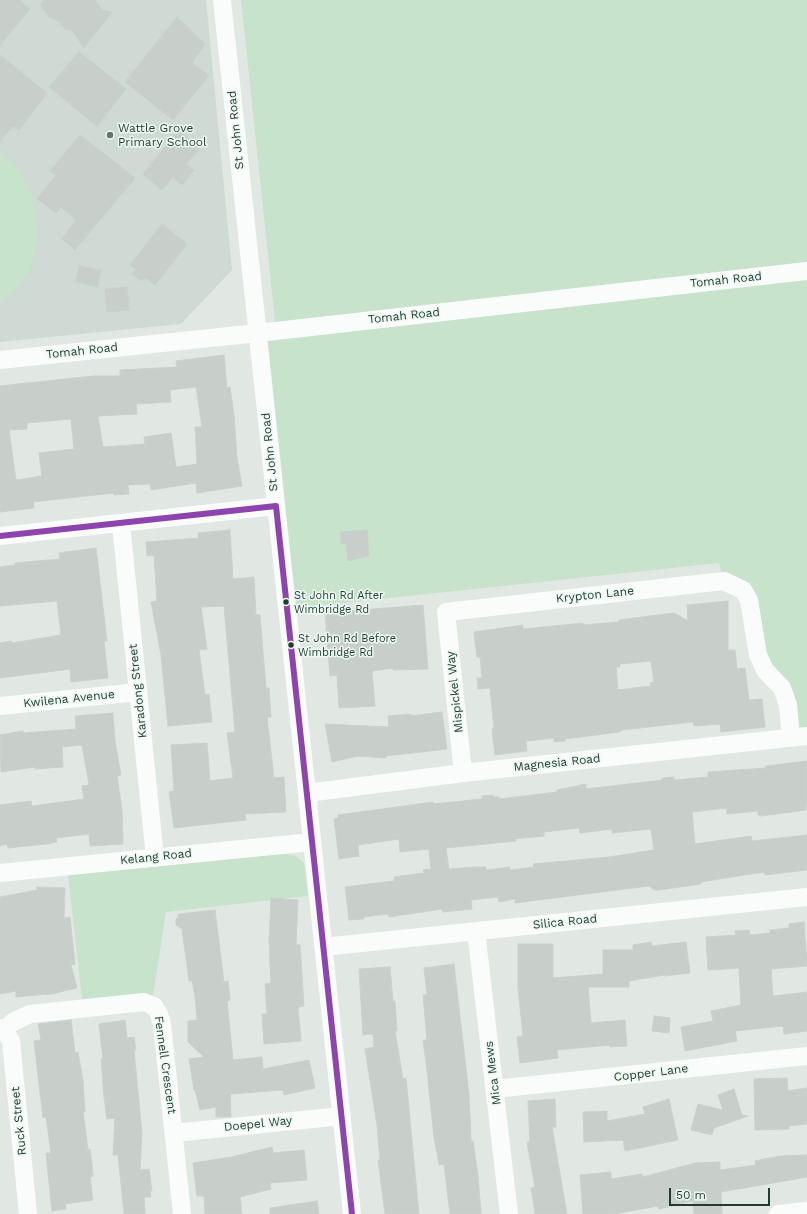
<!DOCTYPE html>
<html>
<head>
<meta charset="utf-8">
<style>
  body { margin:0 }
  #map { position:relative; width:807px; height:1214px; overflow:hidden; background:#e1e8e4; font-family:"Work Sans",sans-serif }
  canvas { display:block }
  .scale { position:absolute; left:669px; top:1188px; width:101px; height:18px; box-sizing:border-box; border:2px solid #1e3c30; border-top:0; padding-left:5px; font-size:12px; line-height:14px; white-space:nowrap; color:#1e3c30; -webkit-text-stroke:3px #eef8f2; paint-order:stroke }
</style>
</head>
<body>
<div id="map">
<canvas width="807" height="1214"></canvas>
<div class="scale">50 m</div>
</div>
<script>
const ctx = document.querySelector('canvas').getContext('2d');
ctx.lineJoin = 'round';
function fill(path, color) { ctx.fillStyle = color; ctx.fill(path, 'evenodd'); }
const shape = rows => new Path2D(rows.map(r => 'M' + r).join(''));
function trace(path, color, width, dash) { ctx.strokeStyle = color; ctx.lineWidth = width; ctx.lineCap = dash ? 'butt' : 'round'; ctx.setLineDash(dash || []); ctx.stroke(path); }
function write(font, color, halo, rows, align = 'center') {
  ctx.font = font + ' "Work Sans",sans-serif'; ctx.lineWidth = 3; ctx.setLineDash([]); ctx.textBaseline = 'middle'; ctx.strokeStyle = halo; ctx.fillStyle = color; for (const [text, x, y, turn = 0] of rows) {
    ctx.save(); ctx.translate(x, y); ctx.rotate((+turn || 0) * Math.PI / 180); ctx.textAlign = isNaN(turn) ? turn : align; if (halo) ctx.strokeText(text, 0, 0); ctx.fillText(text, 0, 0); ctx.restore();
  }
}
fill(shape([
  [0,0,206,0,232,270,181,324,0,342]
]), '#cedad3');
fill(shape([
  [241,0,807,0,807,736,791,737,788,705,765,670,749,600,724,581,719,563,287,609,249,334,276,331],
  [0,150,13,162,26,184,33,200,37,219,37,246,30,269,19,287,0,302],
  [284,844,286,854,296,856,304,863,308,896,166,912,153,996,82,999,67,866]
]), '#c8e3cc');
const building = shape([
  [0,0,19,0,30,9,0,45,0,0],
  [44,0,95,0,102,10,112,12,84,48,72,30,65,29,59,21,49,17,40,5,44,0],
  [177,17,205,44,192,63,209,75,173,120,125,82,177,17],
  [79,52,126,89,97,126,49,87,79,52],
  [0,55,47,93,19,130,13,126,0,141,0,55],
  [179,130,200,148,186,164,194,170,182,185,173,177,162,190,143,174,179,130],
  [80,135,135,178,75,250,62,239,76,220,61,207,56,213,37,199,56,175,50,171,80,135],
  [162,224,187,244,155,285,146,278,144,280,140,280,132,274,136,269,130,265,162,224],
  [79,266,101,270,98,287,76,282,79,266],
  [127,287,129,310,107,312,105,289,127,287],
  [224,355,227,388,230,387,234,415,237,458,242,486,197,493,196,483,151,490,150,484,128,485,129,494,114,495,114,493,33,502,34,508,0,512,0,386,93,376,120,376,120,370,177,367,176,361,224,355],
  [196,387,202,427,195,427,197,464,176,467,171,433,144,437,145,444,103,447,98,416,137,414,136,404,171,402,170,390,196,387],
  [71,419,74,449,39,453,42,476,16,480,9,430,27,429,27,423,71,419],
  [230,530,233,579,254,577,256,615,260,615,266,688,269,688,271,717,267,717,274,778,284,777,286,812,245,814,246,820,174,828,169,792,174,791,171,745,207,743,210,781,233,778,227,733,235,732,224,606,201,607,207,649,199,650,205,695,209,694,212,722,168,726,161,655,151,602,157,601,154,555,147,556,146,542,199,538,198,533,230,530],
  [367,530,369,556,348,561,346,543,341,544,341,532,367,530],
  [96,548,107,641,104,641,108,678,71,682,70,669,0,678,0,643,11,641,12,643,61,635,57,601,0,606,0,567,15,565,15,563,60,559,59,553,96,548],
  [728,601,728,650,735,650,737,669,745,668,749,700,762,699,765,727,721,732,720,724,694,726,693,722,622,730,619,732,565,739,565,741,554,742,554,738,526,741,527,751,495,755,492,729,494,728,490,688,478,689,477,678,482,678,480,657,477,657,474,632,523,625,523,629,583,623,583,625,619,622,619,620,674,613,688,621,687,605,728,601],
  [651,661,654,682,650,683,651,686,618,690,616,667,620,667,620,664,651,661],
  [423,605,428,669,393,670,393,668,372,671,375,706,339,708,337,675,330,676,325,613,423,605],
  [442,712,447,749,386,756,386,758,358,756,332,762,325,724,389,727,388,716,411,714,411,716,442,712],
  [113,713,115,741,121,775,117,776,122,810,123,844,90,846,89,834,56,838,57,842,46,844,8,848,7,844,0,846,0,805,31,801,32,806,84,799,82,786,89,785,82,745,62,747,63,767,35,769,35,767,1,772,0,735,23,731,23,733,76,729,75,716,113,713],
  [807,761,806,810,761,816,758,815,758,811,727,814,726,808,692,812,695,844,751,836,752,841,807,835,807,870,765,875,765,872,738,876,701,882,701,884,659,890,654,890,649,886,515,903,515,899,499,902,498,897,471,900,472,909,443,912,442,909,389,917,388,914,364,917,364,919,349,920,345,887,394,881,394,877,424,873,423,870,431,869,429,849,400,852,399,839,358,845,359,856,339,859,334,819,338,818,338,815,433,802,433,804,482,799,482,796,493,795,494,797,499,797,499,799,557,792,557,790,586,784,586,789,662,780,662,778,674,777,674,780,708,777,708,772,766,768,766,766,807,761],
  [579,828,580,833,612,829,612,833,651,829,654,850,609,857,533,864,534,867,510,870,510,867,486,870,486,867,475,867,449,869,446,848,516,841,515,839,544,836,544,832,579,828],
  [37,887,65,888,64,918,70,917,75,964,71,965,77,988,47,995,47,994,16,997,16,991,0,994,0,897,37,890,37,887],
  [271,898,298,900,296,945,300,945,304,1006,298,1007,301,1041,264,1044,262,1014,267,1014,265,984,271,983,269,941,271,898],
  [215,910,224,982,228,981,230,1000,227,1001,233,1060,262,1057,263,1069,309,1060,315,1088,284,1095,283,1090,230,1094,231,1117,216,1117,216,1107,200,1110,195,1090,194,1090,189,1059,204,1057,188,1042,188,1021,197,1020,195,996,192,981,189,981,182,929,176,925,176,920,179,914,215,910],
  [804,922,807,966,771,969,773,996,807,992,807,1031,784,1034,783,1026,735,1031,737,1041,685,1051,681,1027,713,1021,711,1011,741,1005,739,968,708,970,706,937,736,935,735,931,749,930,750,935,770,933,770,930,789,928,789,924,804,922],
  [651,942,652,946,686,942,690,973,664,976,664,975,629,981,629,987,588,987,591,1023,625,1020,627,1046,610,1047,610,1045,557,1050,558,1058,520,1063,517,1037,523,1036,518,988,518,944,553,944,553,978,603,974,603,950,633,950,633,945,651,942],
  [454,964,469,1095,471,1141,473,1141,478,1175,481,1214,450,1214,444,1164,439,1165,434,1137,427,1071,423,1040,427,1040,423,995,427,995,424,968,454,964],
  [390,967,393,1001,395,1001,397,1031,395,1031,403,1079,406,1078,419,1214,385,1214,378,1160,380,1160,377,1125,365,1049,374,1047,373,1034,363,1035,359,969,390,967],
  [654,1016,670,1018,669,1033,652,1031,654,1016],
  [71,1020,75,1053,78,1052,83,1081,85,1112,83,1112,88,1150,90,1149,92,1165,93,1176,90,1177,93,1200,65,1204,66,1209,52,1211,46,1153,51,1153,46,1117,43,1118,34,1041,41,1040,38,1024,71,1020],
  [125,1020,127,1038,134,1037,136,1050,134,1050,142,1133,140,1170,149,1169,152,1191,150,1191,151,1197,144,1197,145,1214,124,1214,118,1155,113,1155,115,1118,107,1119,104,1097,101,1059,103,1059,99,1024,125,1020],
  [787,1078,788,1091,807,1088,807,1124,789,1126,789,1129,755,1130,754,1079,787,1078],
  [734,1089,742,1115,748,1116,714,1128,712,1135,691,1130,698,1104,723,1110,718,1095,734,1089],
  [555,1099,556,1127,552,1127,567,1214,535,1214,531,1188,535,1187,527,1142,530,1142,528,1101,555,1099],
  [669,1099,678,1140,625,1151,623,1140,584,1142,583,1112,607,1111,607,1121,645,1114,643,1107,669,1099],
  [272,1147,273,1153,304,1150,307,1180,270,1183,271,1189,240,1197,242,1214,205,1214,204,1196,197,1196,193,1163,231,1157,272,1147],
  [807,1155,807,1177,721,1192,722,1214,694,1214,693,1201,659,1209,658,1206,614,1214,583,1214,580,1175,611,1172,611,1179,642,1174,643,1177,695,1163,720,1162,720,1170,756,1165,755,1161,780,1156,807,1155],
  [317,1201,319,1214,270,1214,270,1208,317,1201]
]);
fill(building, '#c8cfcb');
trace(building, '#cad1cd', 1);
trace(shape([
  [222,0,352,1214],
  [0,360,258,333,807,271],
  [121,524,155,858],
  [0,536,276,506],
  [0,706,138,692],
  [463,773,446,612,724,581,743,590,749,600,758,655,765,670,782,688,788,705,791,737],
  [307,793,463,773,807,736],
  [0,873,312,842],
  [476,931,509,1214],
  [323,947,807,897],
  [0,1028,4,1030,13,1022,30,1014,144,1002,154,1006,159,1014,162,1024,182,1214],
  [4,1030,11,1041,28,1214],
  [495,1089,807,1056],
  [174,1133,342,1116],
  [778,1214,807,1211]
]), '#fafcfb', 18);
trace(shape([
  [276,506,352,1214],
  [0,536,276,506]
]), '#8e44ad', 6);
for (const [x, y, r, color] of [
  [110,135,4,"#62786f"],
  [286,602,3.5,"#1e3c30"],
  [291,645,3.5,"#1e3c30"]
]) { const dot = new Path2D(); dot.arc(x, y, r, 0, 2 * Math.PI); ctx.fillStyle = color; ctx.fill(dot); trace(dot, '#eef8f2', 1.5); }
write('11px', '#1e3c30', '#eef8f2', [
  ["St John Rd After",294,596],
  ["Wimbridge Rd",294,610],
  ["St John Rd Before",298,639],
  ["Wimbridge Rd",298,653]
], 'left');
write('12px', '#1e3c30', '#eef8f2', [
  ["Wattle Grove",118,128],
  ["Primary School",118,142]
], 'left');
write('12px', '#1e3c30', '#eef8f2', [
  ["St John Road",236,130,-96],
  ["Tomah Road",726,280,-6],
  ["Tomah Road",404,316,-6],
  ["Tomah Road",82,351,-6],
  ["St John Road",270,452,-96],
  ["Krypton Lane",595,595,-6],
  ["Karadong Street",138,691,-96],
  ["Mispickel Way",455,692,-96],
  ["Kwilena Avenue",69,699,-6],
  ["Magnesia Road",557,763,-6],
  ["Kelang Road",156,857,-6],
  ["Silica Road",565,922,-6],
  ["Fennell Crescent",165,1065,82],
  ["Mica Mews",493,1073,-97],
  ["Copper Lane",651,1073,-7],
  ["Ruck Street",19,1121,-96],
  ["Doepel Way",258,1124,-6]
]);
</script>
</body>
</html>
